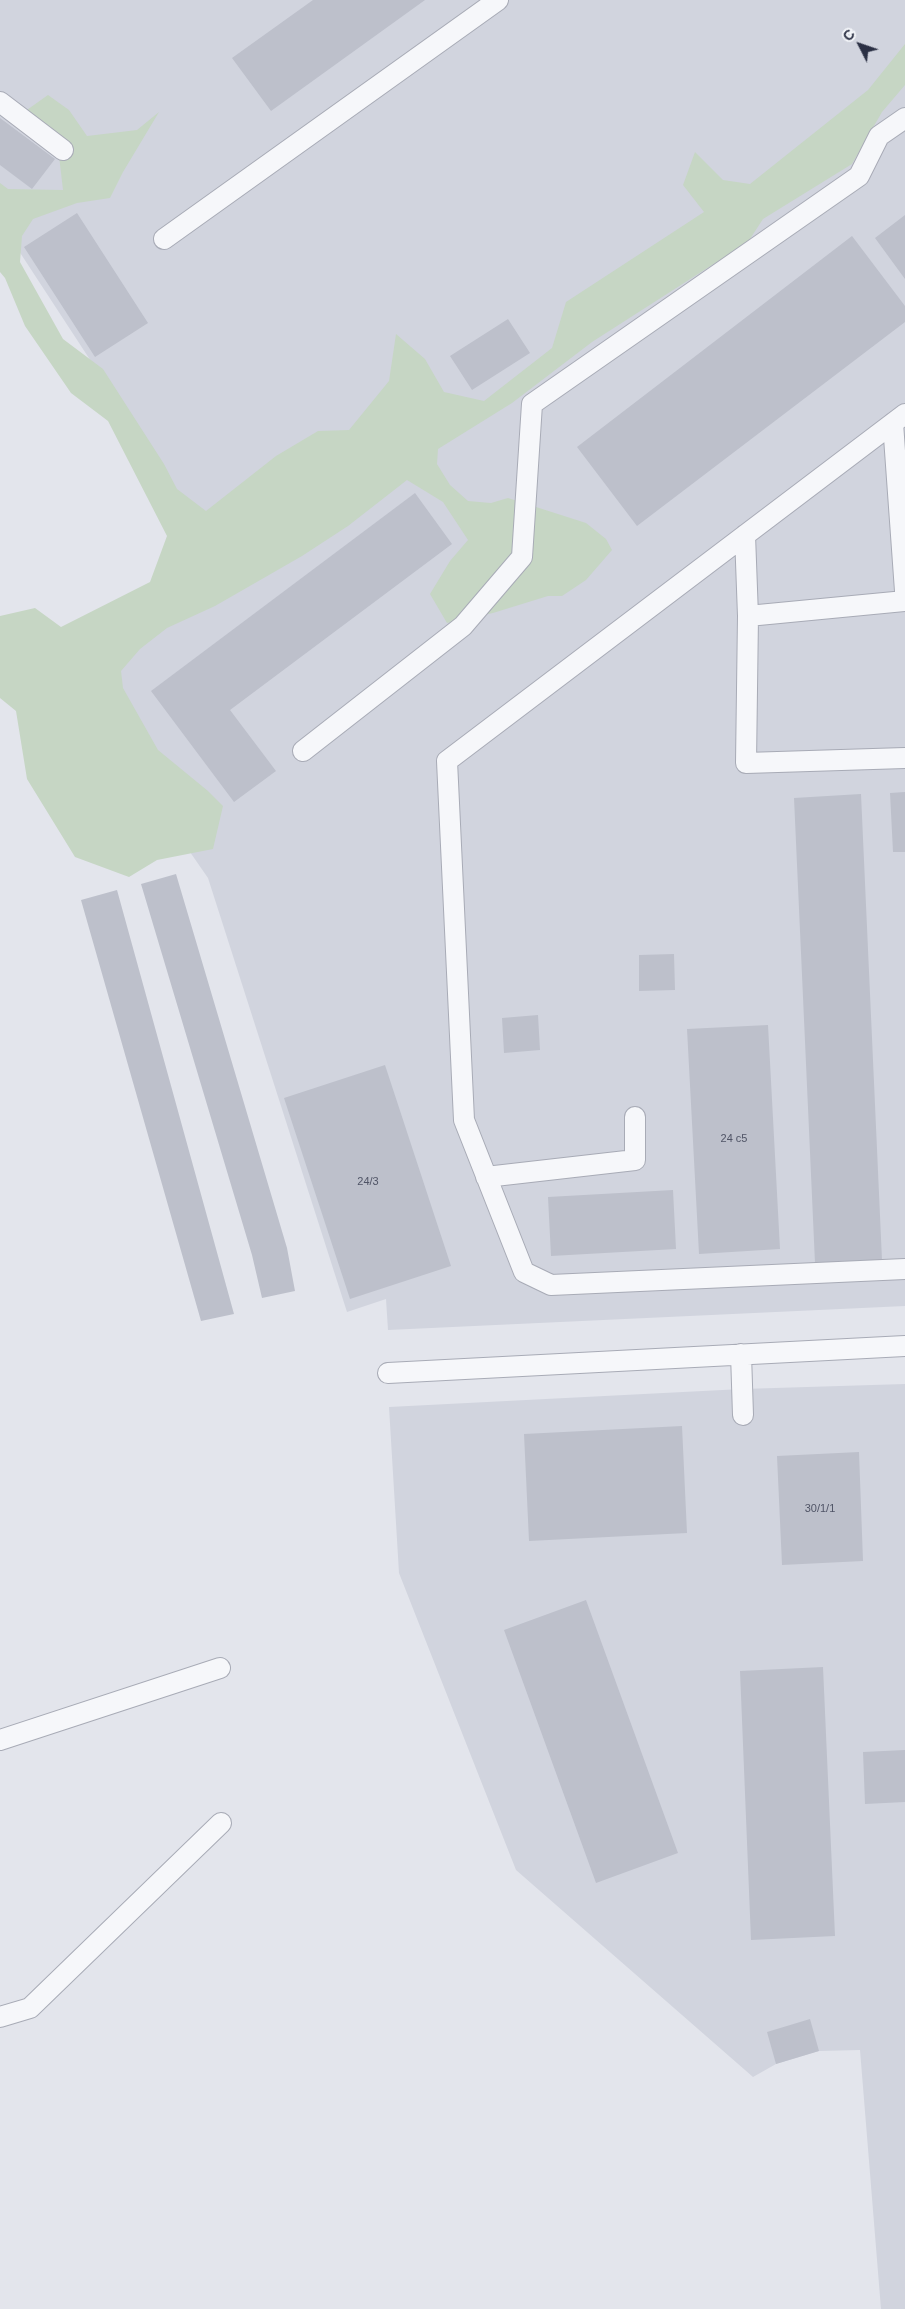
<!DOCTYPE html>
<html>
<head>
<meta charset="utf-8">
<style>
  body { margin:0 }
  #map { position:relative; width:905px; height:2309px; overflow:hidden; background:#e3e5ec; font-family:Helvetica,sans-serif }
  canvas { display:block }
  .north { position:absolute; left:835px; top:20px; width:50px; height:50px; -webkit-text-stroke:4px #f3f5f9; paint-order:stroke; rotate:311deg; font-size:14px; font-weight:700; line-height:20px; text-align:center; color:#2b3044 }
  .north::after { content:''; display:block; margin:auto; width:18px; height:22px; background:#2b3044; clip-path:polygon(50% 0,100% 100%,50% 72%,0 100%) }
</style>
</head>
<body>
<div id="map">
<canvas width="905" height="2309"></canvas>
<div class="north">С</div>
</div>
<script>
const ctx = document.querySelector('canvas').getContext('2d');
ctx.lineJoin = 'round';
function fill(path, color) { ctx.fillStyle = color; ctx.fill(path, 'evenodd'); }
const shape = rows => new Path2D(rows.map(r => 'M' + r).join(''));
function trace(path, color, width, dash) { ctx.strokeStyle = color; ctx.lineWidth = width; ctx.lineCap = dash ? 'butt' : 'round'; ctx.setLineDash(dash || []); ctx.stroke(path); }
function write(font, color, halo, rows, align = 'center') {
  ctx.font = font + ' Helvetica,sans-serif'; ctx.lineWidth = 4; ctx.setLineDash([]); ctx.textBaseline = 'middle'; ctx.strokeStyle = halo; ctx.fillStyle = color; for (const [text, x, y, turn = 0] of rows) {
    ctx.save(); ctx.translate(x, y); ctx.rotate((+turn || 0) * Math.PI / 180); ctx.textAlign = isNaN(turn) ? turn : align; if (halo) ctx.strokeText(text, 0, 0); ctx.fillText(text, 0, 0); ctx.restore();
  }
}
fill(shape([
  [0,0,905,0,905,1306,388,1330,386,1299,347,1312,208,878,68,676,199,584,132,424,0,222],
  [905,1384,905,2309,881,2309,860,2050,819,2051,776,2064,753,2077,516,1870,399,1573,389,1407,742,1389]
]), '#d1d4de');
fill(shape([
  [905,44,905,85,882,112,852,164,763,219,748,242,592,342,512,403,438,449,437,464,450,485,468,501,491,503,508,498,586,523,606,539,612,550,586,580,562,596,548,596,493,613,447,623,430,594,450,561,468,540,443,502,407,480,348,526,302,556,215,606,167,628,140,649,121,671,123,688,158,750,208,791,223,806,213,849,157,860,129,877,75,857,27,779,16,711,0,698,0,616,35,608,61,627,150,582,167,536,108,421,71,393,25,326,5,278,0,272,0,183,8,189,63,190,58,147,17,117,48,95,69,110,87,136,137,130,159,112,123,172,110,198,77,203,33,219,22,236,20,262,63,339,103,369,164,464,177,489,206,511,276,456,318,431,349,430,389,381,396,334,425,359,444,392,484,401,552,348,566,302,704,212,683,185,695,152,723,180,750,184,868,90]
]), '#c6d6c4');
fill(shape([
  [313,0,425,0,271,111,232,58],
  [0,118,55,159,32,189,0,165],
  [77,213,148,323,95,357,24,247],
  [905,215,905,279,875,238],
  [852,236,905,306,905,322,637,526,577,447],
  [508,319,530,353,472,390,450,356],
  [415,493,452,544,230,710,276,771,234,802,151,691],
  [905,792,905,852,893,852,890,793],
  [861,794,882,1260,815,1263,794,798],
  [176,874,287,1248,295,1291,262,1298,252,1255,141,884],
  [117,890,234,1314,201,1321,81,900],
  [674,954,675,990,639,991,639,955],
  [538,1015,540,1050,504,1053,502,1018],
  [768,1025,780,1249,699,1254,687,1029],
  [385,1065,451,1266,350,1299,284,1098],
  [673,1190,676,1249,551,1256,548,1197],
  [682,1426,687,1533,529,1541,524,1434],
  [859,1452,863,1561,782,1565,777,1456],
  [586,1600,678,1853,596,1883,504,1630],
  [823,1667,835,1936,751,1940,740,1671],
  [905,1750,905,1802,865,1804,863,1752],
  [810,2019,819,2051,776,2064,767,2032]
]), '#bdc0cb');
const service = shape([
  [0,102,63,150],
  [164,239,498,0],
  [905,414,447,761,464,1120,524,1272,551,1285,905,1269],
  [893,423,905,591],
  [745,535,748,616,746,763,905,758],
  [748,616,905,601],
  [303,751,463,626,522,557,532,404,859,176,879,136,905,118],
  [486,1177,635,1160,635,1117],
  [741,1354,743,1415],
  [388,1373,905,1346],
  [0,1740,220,1668],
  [0,2017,30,2008,221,1823]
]);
trace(service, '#a8abb6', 22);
trace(service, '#f6f7fa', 20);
write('11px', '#505466', null, [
  ["24 с5",734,1139],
  ["24/3",368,1182],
  ["30/1/1",820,1509]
]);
</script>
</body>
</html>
